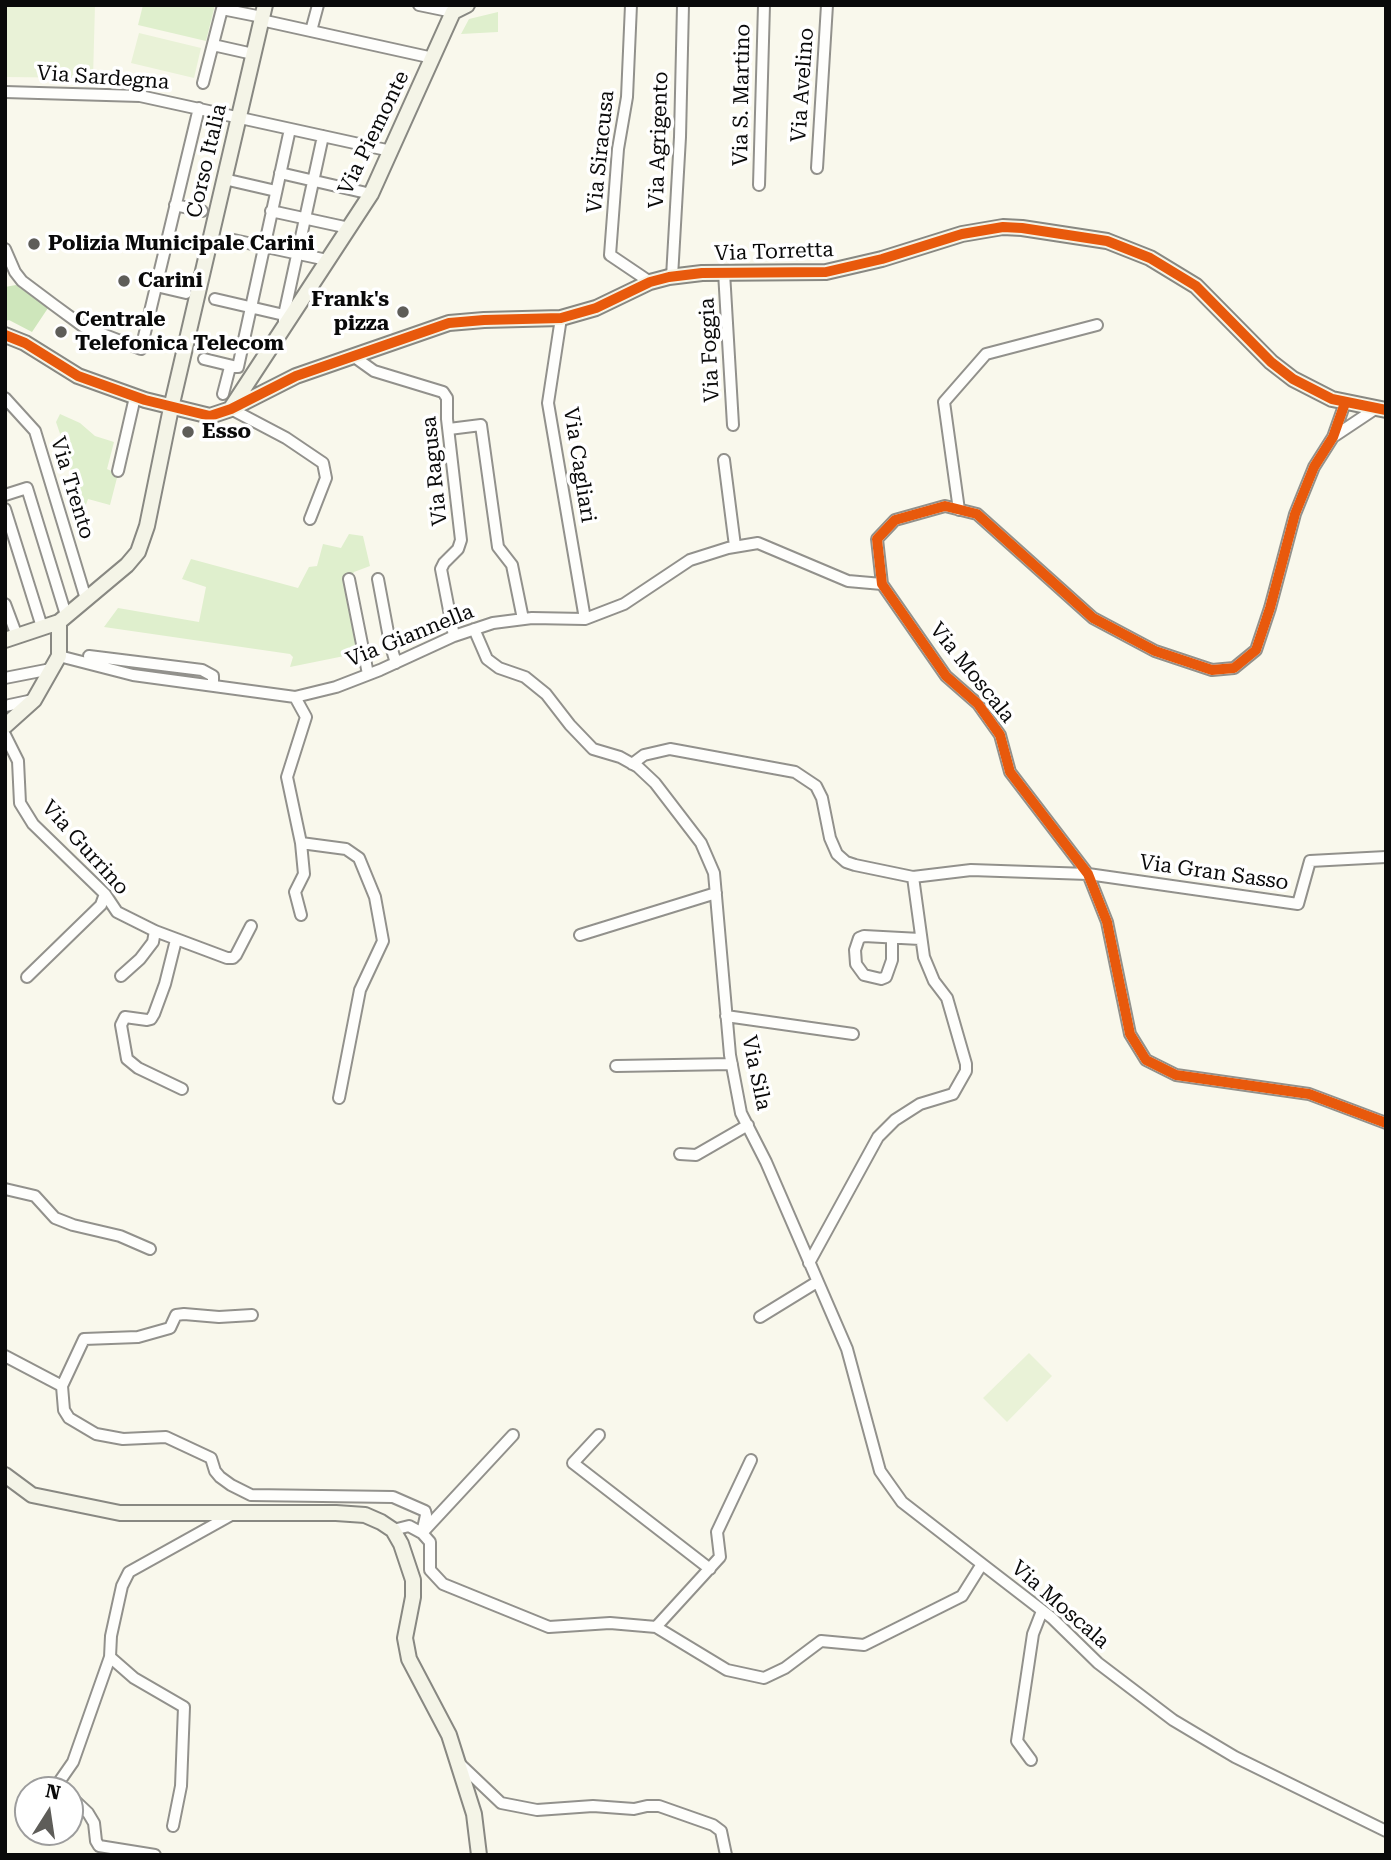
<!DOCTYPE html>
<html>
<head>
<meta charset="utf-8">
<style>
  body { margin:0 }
  #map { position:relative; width:1391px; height:1860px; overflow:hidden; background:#f9f8ec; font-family:"Roboto Serif",serif }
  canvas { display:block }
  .frame { position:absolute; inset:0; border:7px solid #0a0a0a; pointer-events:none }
  .north { position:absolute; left:14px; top:1776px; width:70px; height:70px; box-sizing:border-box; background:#fff; border:2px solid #9d9d9d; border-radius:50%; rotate:12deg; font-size:19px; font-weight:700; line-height:28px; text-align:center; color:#0a0a0a }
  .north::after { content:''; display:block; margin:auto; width:24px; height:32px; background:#5e5d59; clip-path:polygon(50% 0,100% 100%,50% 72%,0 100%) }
</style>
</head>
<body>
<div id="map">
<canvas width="1391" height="1860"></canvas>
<div class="frame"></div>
<div class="north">N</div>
</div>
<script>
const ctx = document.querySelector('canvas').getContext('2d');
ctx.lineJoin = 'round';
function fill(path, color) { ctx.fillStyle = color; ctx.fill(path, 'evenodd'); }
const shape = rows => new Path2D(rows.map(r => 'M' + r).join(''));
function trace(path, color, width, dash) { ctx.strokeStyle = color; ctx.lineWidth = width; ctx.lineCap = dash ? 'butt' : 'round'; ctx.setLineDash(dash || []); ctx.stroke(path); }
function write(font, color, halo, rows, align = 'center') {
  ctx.font = font + ' "Roboto Serif",serif'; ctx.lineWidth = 7; ctx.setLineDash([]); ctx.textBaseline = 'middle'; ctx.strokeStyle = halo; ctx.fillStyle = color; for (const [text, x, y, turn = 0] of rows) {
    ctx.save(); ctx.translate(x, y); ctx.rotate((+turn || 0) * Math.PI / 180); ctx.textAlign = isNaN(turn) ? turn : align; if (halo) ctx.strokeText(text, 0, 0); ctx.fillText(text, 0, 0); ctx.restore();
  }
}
fill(shape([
  [143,5,215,5,206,41,138,25],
  [498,12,498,32,461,34,469,19],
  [60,414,80,423,95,436,114,442,107,469,118,474,110,505,88,499,84,510,79,508,67,454,56,422],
  [349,534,363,536,370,566,354,572,349,580,364,652,290,667,293,657,290,654,104,627,118,608,199,622,206,587,182,579,191,559,298,588,309,567,317,566,323,544,341,548]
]), '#dfefcd');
fill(shape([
  [16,285,48,308,32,332,9,320,5,321,5,287]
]), '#cee6bb');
fill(shape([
  [5,5,95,5,93,78,5,77],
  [139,33,201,48,194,78,131,63],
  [1029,1353,1052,1376,1007,1422,983,1398]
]), '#e9f2d7');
const street = shape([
  [419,5,453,12],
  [631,5,627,97,618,149,610,255,650,282],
  [261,20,433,58],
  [311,31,318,5],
  [213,45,253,54],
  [203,83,222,9,262,17],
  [5,92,140,96,391,151],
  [817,168,827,5],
  [280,173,371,194],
  [224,179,276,191],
  [759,185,764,5],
  [175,205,202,211],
  [271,211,349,228],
  [229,239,327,260],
  [5,249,15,272,22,281,54,305,84,327,141,349,199,108],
  [724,272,733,425],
  [672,277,680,137,683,5],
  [156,286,186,293],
  [215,299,284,315],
  [561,318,548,403,585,619],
  [284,325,284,315,323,136],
  [353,356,374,371,443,392,447,398,447,419,461,540,458,549,444,563,441,569,454,636],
  [204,359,233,366],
  [223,394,230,367,238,367,290,129],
  [5,398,35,431,86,599],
  [1345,403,1333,437,1314,467,1295,514,1270,608,1256,650,1234,668,1212,670,1155,651,1093,618,977,514,945,506,895,520,877,539,882,584,946,676,978,704,1000,735,1010,772,1088,874,1107,922,1130,1034,1146,1060,1176,1075,1309,1094,1386,1123],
  [231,409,286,438,323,463,326,478,310,519],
  [449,429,481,425,498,547,512,565,523,619],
  [1333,437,1375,409],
  [724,460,735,546],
  [118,471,135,397],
  [5,495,27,488,66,615],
  [5,509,42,627],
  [959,510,944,402,986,354,1097,325],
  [349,579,368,674],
  [378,579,390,643,396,663],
  [5,604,17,636],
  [474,629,487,659,499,668,525,677,546,694,570,725,593,749,620,757,638,767,655,783,701,843,714,873,730,1055,741,1113,766,1162,847,1349,880,1471,902,1502,982,1564],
  [59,656,133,675,295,697,336,687,380,670,454,636,493,623,532,618,585,619,624,604,690,560,728,548,758,543,848,581,882,584],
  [89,656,202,670,213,676,213,686],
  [5,678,51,669],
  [295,697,306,717,287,777,301,843,304,874,295,892,301,915],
  [5,706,33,700],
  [5,735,18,761,20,803,33,824,105,894,117,912,155,931,227,958,233,958,236,955,251,926],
  [632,764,644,755,670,749,795,772,816,786,822,798,830,838,837,854,846,862,855,865,913,877,971,870,1088,874,1298,904,1310,861,1386,857],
  [301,843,346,849,359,858,375,897,383,941,360,990,339,1098],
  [580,935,716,893],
  [892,938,892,960,886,977,881,979,864,975,856,964,855,950,859,938,864,936,920,939],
  [176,940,165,984,154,1014,151,1019,147,1020,125,1017,121,1025,127,1059,138,1068,182,1089],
  [121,976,140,959,153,942,155,931],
  [27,977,101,905,105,894],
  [726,1016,853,1034],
  [616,1066,732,1064],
  [680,1154,696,1155,748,1125],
  [5,1189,35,1196,55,1218,73,1225,120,1236,150,1249],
  [809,1263,878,1137,895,1120,920,1104,953,1094,966,1071,966,1064,947,998,934,981,924,957,913,877],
  [760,1317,817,1282],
  [5,1356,62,1386,64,1410,69,1418,96,1434,123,1439,166,1437,211,1458,215,1471,220,1477,231,1485,251,1495,393,1497,425,1511,426,1515,422,1533],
  [62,1386,84,1339,138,1337,170,1328,176,1315,184,1314,219,1317,252,1315],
  [599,1435,573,1463,710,1569],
  [393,1530,409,1526,422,1533,430,1542,430,1570,443,1584,549,1627,610,1623,656,1627,727,1670,764,1678,785,1668,821,1641,864,1645,962,1596,982,1564,1052,1618,1098,1663,1173,1720,1235,1757,1386,1831],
  [422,1533,513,1435],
  [656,1627,720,1557,717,1532,751,1460],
  [110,1657,134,1678,184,1707,181,1786,173,1826],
  [1031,1760,1017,1741,1033,1634,1042,1611],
  [459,1763,501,1803,537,1810,593,1806,634,1809,647,1806,659,1806,713,1825,721,1831,726,1855],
  [62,1790,57,1785,73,1762,110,1657,111,1636,122,1586,129,1572,235,1513],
  [70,1796,88,1813,94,1823,96,1841,99,1846,155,1855]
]);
const secondary = shape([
  [5,335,25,343,78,376,145,400,210,416,231,409,296,376,449,323,484,320,561,318,596,308,650,282,669,277,702,273,826,272,882,259,962,234,1003,227,1022,228,1107,241,1150,258,1196,286,1271,362,1293,379,1332,399,1386,410],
  [231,408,371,194,453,12,467,5],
  [5,640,59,622,127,565,138,552,147,526,171,408,265,5],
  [5,726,34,700,59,656,59,622],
  [5,1475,32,1495,120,1513,336,1513,365,1515,381,1522,393,1530,401,1544,413,1580,413,1597,405,1638,409,1659,449,1735,474,1814,479,1855]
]);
trace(street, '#92918c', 14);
trace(secondary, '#888882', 18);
trace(street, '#fefefc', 10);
trace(secondary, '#f4f4e7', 14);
trace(shape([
  [5,335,25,343,78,376,145,400,210,416,231,409,296,376,449,323,484,320,561,318,596,308,650,282,669,277,702,273,826,272,882,259,962,234,1003,227,1022,228,1107,241,1150,258,1196,286,1271,362,1293,379,1332,399,1386,410],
  [1345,403,1333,437,1314,467,1295,514,1270,608,1256,650,1234,668,1212,670,1155,651,1093,618,977,514,945,506,895,520,877,539,882,584,946,676,978,704,1000,735,1010,772,1088,874,1107,922,1130,1034,1146,1060,1176,1075,1309,1094,1386,1123]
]), '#e8590c', 10);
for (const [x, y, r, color] of [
  [34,244,7,"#5e5d59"],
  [124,281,7,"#5e5d59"],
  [403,312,7,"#5e5d59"],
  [61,332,7,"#5e5d59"],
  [188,432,7,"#5e5d59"]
]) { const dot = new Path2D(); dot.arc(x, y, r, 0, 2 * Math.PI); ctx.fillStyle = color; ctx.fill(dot); trace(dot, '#fff', 2.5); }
write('21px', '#0a0a0a', '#fff', [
  ["Via Sardegna",103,78,4],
  ["Via Avelino",803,85,-86],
  ["Via S. Martino",742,95,-89],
  ["Via Piemonte",374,133,-64],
  ["Via Agrigento",659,140,-88],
  ["Via Siracusa",601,152,-84],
  ["Corso Italia",207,161,-77],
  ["Via Torretta",774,252,-2],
  ["Via Foggia",710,350,-93],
  ["Via Cagliari",579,465,81],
  ["Via Ragusa",435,471,-96],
  ["Via Trento",72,488,73],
  ["Via Giannella",410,636,-22],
  ["Via Moscala",972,673,51],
  ["Via Gurrino",85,848,48],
  ["Via Gran Sasso",1214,873,8],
  ["Via Sila",756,1073,78],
  ["Via Moscala",1060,1605,41]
]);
write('bold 21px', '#0a0a0a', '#fff', [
  ["Polizia Municipale Carini",48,244],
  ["Carini",138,281],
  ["Frank's",389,300,"right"],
  ["pizza",389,324,"right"],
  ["Centrale",75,320],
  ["Telefonica Telecom",75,344],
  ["Esso",202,432]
], 'left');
</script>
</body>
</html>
